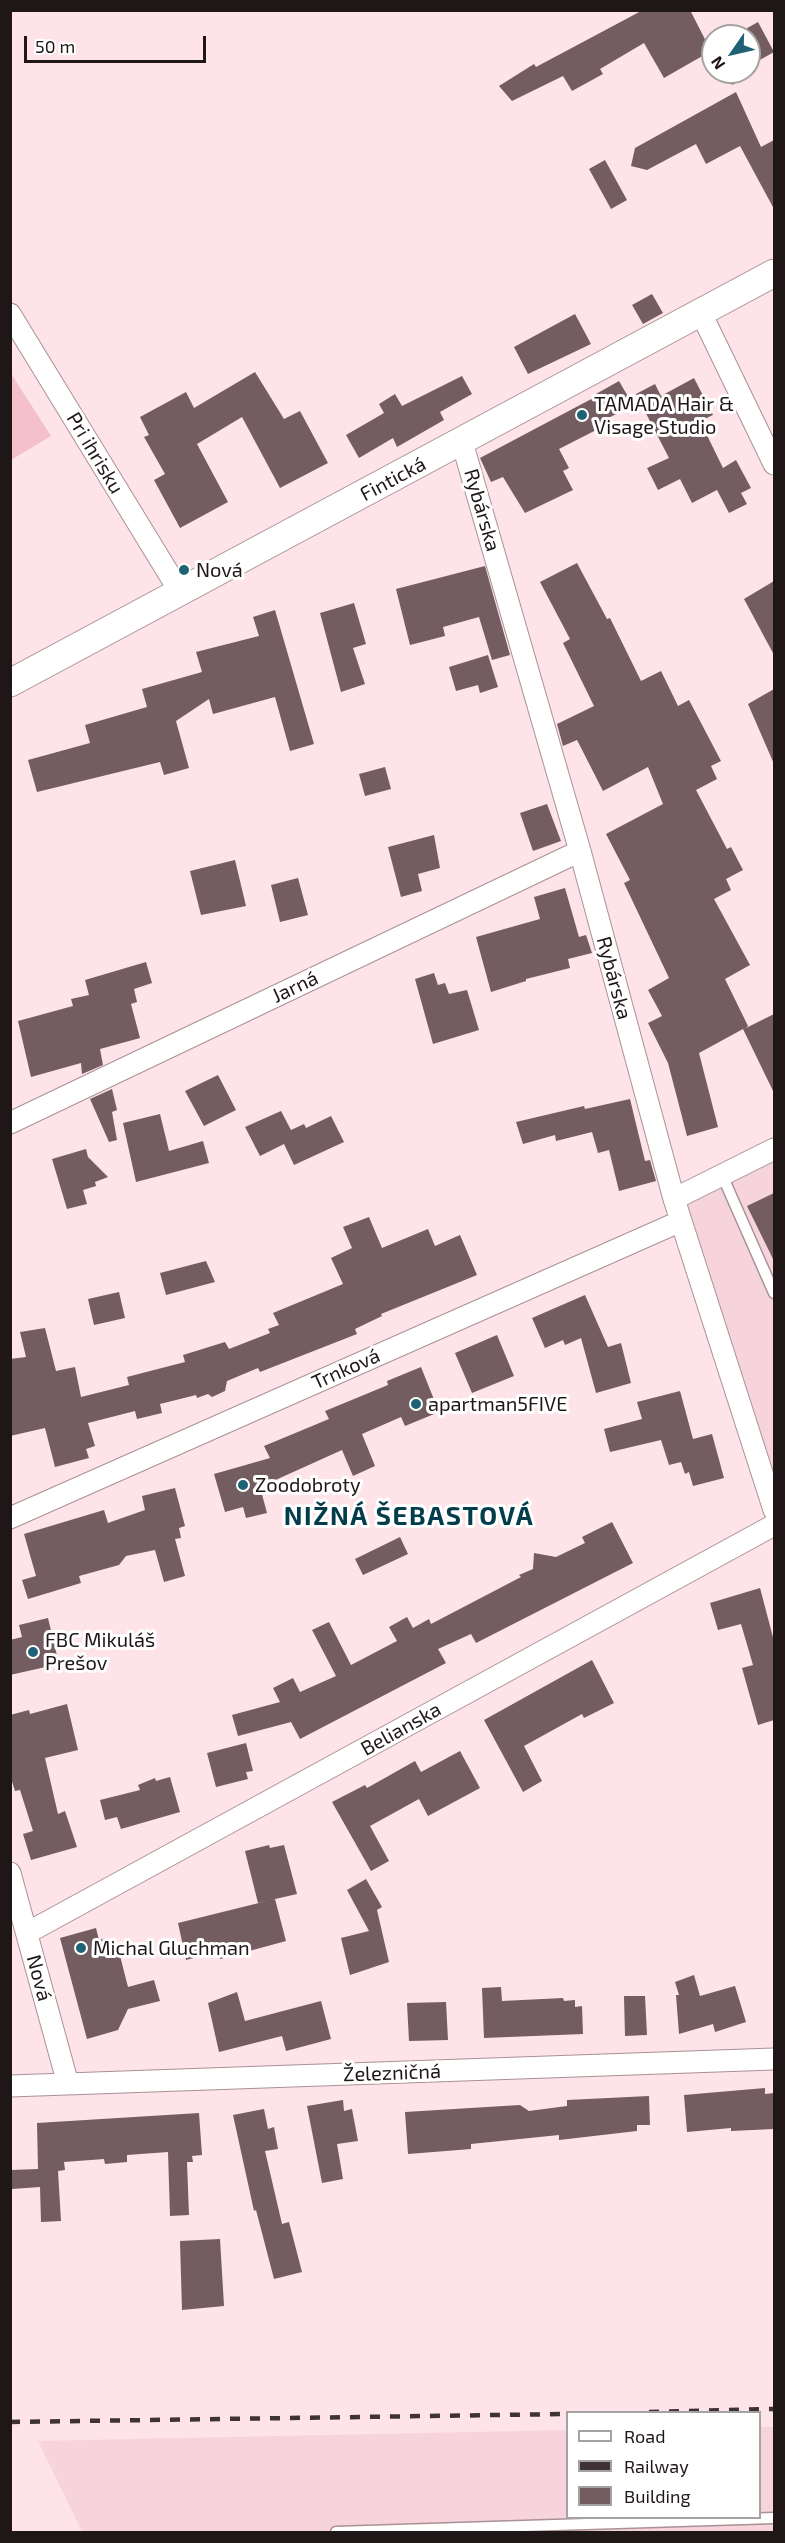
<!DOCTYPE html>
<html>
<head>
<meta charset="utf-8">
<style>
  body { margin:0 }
  #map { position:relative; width:785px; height:2543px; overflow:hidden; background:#fee3e8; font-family:"Exo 2",sans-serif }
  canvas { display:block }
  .frame { position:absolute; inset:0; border:12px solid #1f1618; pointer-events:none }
  .legend { position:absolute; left:566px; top:2411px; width:195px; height:108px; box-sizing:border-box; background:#fff; border:2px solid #a5a2a3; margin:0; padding:8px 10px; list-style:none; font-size:18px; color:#1f1618 }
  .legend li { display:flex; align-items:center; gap:12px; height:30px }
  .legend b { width:30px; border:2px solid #a5a2a3 }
  .north { position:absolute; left:701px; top:24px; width:60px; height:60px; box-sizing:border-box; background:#fff; border:2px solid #a5a2a3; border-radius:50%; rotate:236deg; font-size:16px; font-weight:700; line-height:24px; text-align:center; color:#1f1618 }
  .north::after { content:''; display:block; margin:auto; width:21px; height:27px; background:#1f6175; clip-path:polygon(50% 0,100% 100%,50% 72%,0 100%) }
  .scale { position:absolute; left:24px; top:36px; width:182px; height:27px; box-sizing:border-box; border:3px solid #1f1618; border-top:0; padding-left:8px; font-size:18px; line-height:21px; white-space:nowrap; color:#1f1618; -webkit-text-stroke:4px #fff; paint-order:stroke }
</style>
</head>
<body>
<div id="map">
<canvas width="785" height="2543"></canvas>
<div class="frame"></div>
<ul class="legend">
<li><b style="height:8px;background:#fff"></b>Road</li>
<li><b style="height:8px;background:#3e3235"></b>Railway</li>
<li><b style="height:16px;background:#735d61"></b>Building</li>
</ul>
<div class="north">N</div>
<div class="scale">50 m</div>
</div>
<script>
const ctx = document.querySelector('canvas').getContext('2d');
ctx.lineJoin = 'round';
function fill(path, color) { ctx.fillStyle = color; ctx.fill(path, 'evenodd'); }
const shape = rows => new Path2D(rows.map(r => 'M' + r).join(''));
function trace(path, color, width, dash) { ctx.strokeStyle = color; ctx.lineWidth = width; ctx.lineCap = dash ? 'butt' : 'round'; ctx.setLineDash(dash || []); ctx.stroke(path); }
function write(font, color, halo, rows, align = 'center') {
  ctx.font = font + ' "Exo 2",sans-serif'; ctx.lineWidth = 6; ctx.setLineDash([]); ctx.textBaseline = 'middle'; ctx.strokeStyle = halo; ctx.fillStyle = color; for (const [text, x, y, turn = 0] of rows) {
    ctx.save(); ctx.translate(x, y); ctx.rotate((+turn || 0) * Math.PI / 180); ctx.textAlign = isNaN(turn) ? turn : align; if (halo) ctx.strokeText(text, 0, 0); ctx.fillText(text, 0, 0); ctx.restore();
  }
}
fill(shape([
  [774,1146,774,1537,671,1209],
  [760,2427,774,2427,774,2532,82,2532,38,2441,567,2430,568,2518,760,2518]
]), '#f7d4db');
fill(shape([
  [10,372,51,436,11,460,10,460]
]), '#f4c0c9');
fill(shape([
  [643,10,690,10,711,51,664,78,644,43,600,69,603,74,572,91,563,76,512,101,499,86,534,64,536,67],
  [758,22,774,52,749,66,749,36,733,36],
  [749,71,751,75,732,85,725,72],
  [736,92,761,147,774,140,774,209,740,146,706,164,696,144,647,170,631,166,635,148],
  [605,160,627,200,611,209,589,169],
  [652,294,663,313,643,324,632,305],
  [575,314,591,344,528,374,514,347],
  [255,372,284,419,300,411,328,463,280,488,242,417,197,444,228,502,180,528,154,480,165,474,144,437,149,435,140,417,186,392,194,408],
  [462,376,472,394,440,412,444,420,397,447,393,438,359,458,346,435,384,413,379,404,395,394,402,406],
  [694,378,713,415,700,421,723,468,736,460,751,488,741,493,747,504,729,513,717,490,692,503,680,479,658,490,647,468,669,458,636,394,655,384,661,396],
  [619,381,633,405,603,421,606,425,559,449,569,468,563,471,573,490,525,513,503,477,491,482,480,458,597,396,596,394],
  [577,563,607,619,610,618,641,681,661,671,678,706,689,700,721,761,711,766,717,779,696,790,727,849,731,847,743,870,726,879,731,890,714,899,750,965,725,979,748,1026,746,1028,774,1014,774,1093,743,1029,699,1053,718,1127,687,1136,668,1063,648,1023,662,1016,648,990,669,978,624,883,630,880,606,834,663,804,648,767,603,791,577,740,563,746,557,724,594,706,563,643,570,639,540,582],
  [485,566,510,655,492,660,479,617,443,627,445,636,410,645,396,589],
  [774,581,774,655,744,599],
  [354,603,366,644,353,648,365,684,341,692,320,613],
  [275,610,314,744,290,751,275,697,213,714,209,699,176,721,189,768,164,775,160,762,37,792,28,760,90,743,85,725,147,707,142,689,202,672,196,652,259,636,253,617],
  [488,655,498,687,480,693,478,685,456,691,449,667],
  [774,689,774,764,748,704],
  [385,767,391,789,365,796,359,774],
  [547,804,561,841,533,851,520,813],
  [434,835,440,868,418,874,422,891,401,897,388,847],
  [235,860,246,906,201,915,190,871],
  [298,878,308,915,280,922,271,885],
  [565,888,579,937,586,935,592,953,568,959,570,968,526,979,526,981,491,992,476,937,540,919,534,897],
  [146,962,152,983,134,989,137,1002,131,1004,140,1038,100,1049,103,1065,82,1074,81,1063,31,1077,18,1021,73,1006,71,999,89,995,85,980],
  [434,973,438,985,445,983,449,994,467,990,479,1030,433,1044,415,979],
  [218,1075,236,1110,204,1126,185,1091],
  [112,1089,117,1110,112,1112,117,1140,109,1142,90,1099],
  [630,1099,645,1161,650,1160,656,1181,619,1191,609,1150,598,1153,592,1132,556,1141,555,1135,523,1144,516,1122,584,1106,585,1109],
  [281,1111,291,1130,304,1124,306,1128,331,1116,344,1142,294,1165,284,1144,260,1156,245,1127],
  [160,1114,169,1151,203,1141,209,1163,136,1182,123,1123],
  [86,1149,88,1157,108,1177,95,1182,96,1186,83,1190,87,1204,67,1209,52,1159],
  [774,1193,774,1261,747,1206],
  [369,1217,382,1248,428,1229,435,1246,460,1235,477,1275,381,1314,382,1316,355,1329,357,1334,260,1372,258,1368,227,1381,225,1391,212,1397,208,1394,197,1398,196,1395,160,1404,162,1413,137,1419,135,1411,88,1423,95,1446,86,1449,89,1458,55,1467,45,1428,10,1436,10,1359,26,1357,20,1332,45,1328,56,1371,75,1367,81,1397,129,1385,127,1377,185,1362,183,1355,225,1342,229,1349,270,1333,268,1329,279,1325,273,1313,343,1284,331,1258,352,1248,343,1227],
  [206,1261,215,1282,166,1295,160,1273],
  [119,1292,125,1318,94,1325,88,1299],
  [585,1295,608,1347,621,1343,631,1383,596,1393,581,1338,565,1345,563,1340,545,1348,532,1318],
  [497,1335,514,1376,472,1393,455,1353],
  [421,1367,439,1412,405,1426,401,1417,362,1434,375,1466,353,1476,342,1450,260,1487,267,1513,246,1518,243,1507,225,1512,214,1474,270,1458,264,1446,329,1419,325,1411,388,1385,387,1381],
  [680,1391,693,1439,712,1434,724,1478,693,1486,689,1472,685,1474,681,1462,669,1465,661,1440,610,1452,604,1429,642,1419,637,1402],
  [175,1488,185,1526,179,1528,181,1538,175,1539,185,1576,164,1582,155,1550,126,1556,119,1565,79,1576,81,1583,28,1599,22,1580,36,1576,24,1534,104,1510,108,1523,145,1510,142,1496],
  [612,1522,633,1563,476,1643,471,1634,438,1649,446,1663,300,1739,291,1722,238,1736,232,1715,280,1702,273,1688,293,1678,300,1692,336,1676,312,1630,329,1622,351,1665,397,1641,389,1627,407,1617,413,1628,429,1619,431,1624,521,1577,519,1575,533,1569,534,1553,556,1557,585,1543,582,1537],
  [400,1537,408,1554,363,1575,355,1559],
  [760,1588,774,1641,774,1720,758,1725,742,1668,753,1665,741,1624,718,1630,710,1603],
  [48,1618,59,1664,10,1675,10,1640,22,1637,19,1625],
  [592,1660,614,1703,584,1718,582,1714,524,1746,542,1781,523,1792,484,1720],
  [67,1704,78,1750,45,1758,58,1814,65,1811,77,1847,31,1860,23,1834,33,1831,20,1790,15,1791,10,1775,10,1715,29,1710,30,1714],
  [246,1743,253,1771,246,1772,248,1779,216,1787,207,1753],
  [460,1751,480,1788,428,1816,419,1799,370,1826,389,1861,371,1871,332,1802,365,1785,367,1788,415,1761,421,1772],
  [170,1777,180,1812,121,1829,117,1817,105,1820,100,1800,140,1790,138,1785,155,1778,156,1781],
  [269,1845,270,1848,284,1845,297,1894,258,1903,245,1851],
  [366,1879,382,1907,377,1910,389,1962,350,1975,341,1938,369,1931,347,1890],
  [275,1899,286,1941,220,1959,219,1951,186,1960,178,1923],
  [96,1928,99,1940,106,1938,109,1951,118,1948,128,1987,154,1980,160,2001,128,2009,118,2030,87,2039,60,1938],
  [694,1975,700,1996,735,1986,746,2022,715,2032,713,2024,679,2034,676,1995,679,1995,675,1982],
  [501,1987,502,2001,563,1998,564,2001,575,2000,575,2007,582,2006,583,2034,484,2038,482,1988],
  [237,1992,245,2021,321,2001,331,2039,286,2051,282,2036,219,2052,208,2003],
  [624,1996,645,1996,647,2035,625,2036],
  [446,2002,448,2040,409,2041,407,2003],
  [765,2088,765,2094,774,2093,774,2129,731,2131,731,2128,687,2132,684,2095],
  [649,2096,650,2125,637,2125,637,2131,559,2140,559,2135,471,2144,471,2149,408,2154,405,2112,520,2105,529,2111,567,2106,567,2100],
  [343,2100,344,2111,352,2109,358,2141,337,2144,343,2179,322,2183,307,2106],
  [264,2109,268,2129,274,2127,278,2149,265,2151,282,2224,289,2222,302,2272,274,2279,256,2210,254,2211,233,2115],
  [199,2113,202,2155,192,2156,193,2162,187,2162,189,2215,170,2216,168,2152,127,2155,127,2162,105,2164,104,2159,64,2162,65,2170,58,2171,61,2221,41,2222,40,2187,12,2189,11,2170,38,2169,37,2123],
  [220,2239,224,2306,182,2310,180,2241]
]), '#735d61');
const service = shape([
  [722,1175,774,1293],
  [336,2532,774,2518]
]);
const minor = shape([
  [700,311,774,464],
  [10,314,180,592],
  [462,442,580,851,674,1199,774,1510],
  [10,1123,580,851],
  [674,1199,774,1149],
  [10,1518,681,1221],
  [10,1873,68,2084],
  [27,1933,774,1525],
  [10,2086,774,2059]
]);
const tertiary = shape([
  [10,683,774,273]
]);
trace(service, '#a99195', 13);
trace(minor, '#a99195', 23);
trace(tertiary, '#a99195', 29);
trace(service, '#fff', 10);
trace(minor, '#fff', 21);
trace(tertiary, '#fff', 27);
trace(shape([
  [649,2412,774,2409],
  [10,2422,568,2414]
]), '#3e3235', 4.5, [10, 10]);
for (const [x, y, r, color] of [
  [582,415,6,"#1f6175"],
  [184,570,6,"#1f6175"],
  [416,1404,6,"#1f6175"],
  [243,1485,6,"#1f6175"],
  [33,1652,6,"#1f6175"],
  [81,1948,6,"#1f6175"]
]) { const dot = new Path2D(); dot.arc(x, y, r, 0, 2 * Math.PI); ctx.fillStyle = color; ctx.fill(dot); trace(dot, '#fff', 2); }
write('20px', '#1f1618', '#fff', [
  ["TAMADA Hair &",594,404],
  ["Visage Studio",594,427],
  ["Nová",196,570],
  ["apartman5FIVE",428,1404],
  ["Zoodobroty",255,1485],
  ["FBC Mikuláš",45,1640],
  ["Prešov",45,1663],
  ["Michal Gluchman",93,1948]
], 'left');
write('20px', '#1f1618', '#fff', [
  ["Pri ihrisku",95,453,59],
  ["Fintická",393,479,-28],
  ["Rybárska",482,510,74],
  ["Rybárska",614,978,75],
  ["Jarná",295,987,-25],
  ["Trnková",346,1369,-24],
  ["Belianska",401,1729,-29],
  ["Nová",39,1978,75],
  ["Železničná",392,2073,-2]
]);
ctx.letterSpacing = '1.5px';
write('bold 26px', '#033d4c', '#fff', [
  ["NIŽNÁ ŠEBASTOVÁ",409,1516]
]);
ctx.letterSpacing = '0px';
</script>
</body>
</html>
